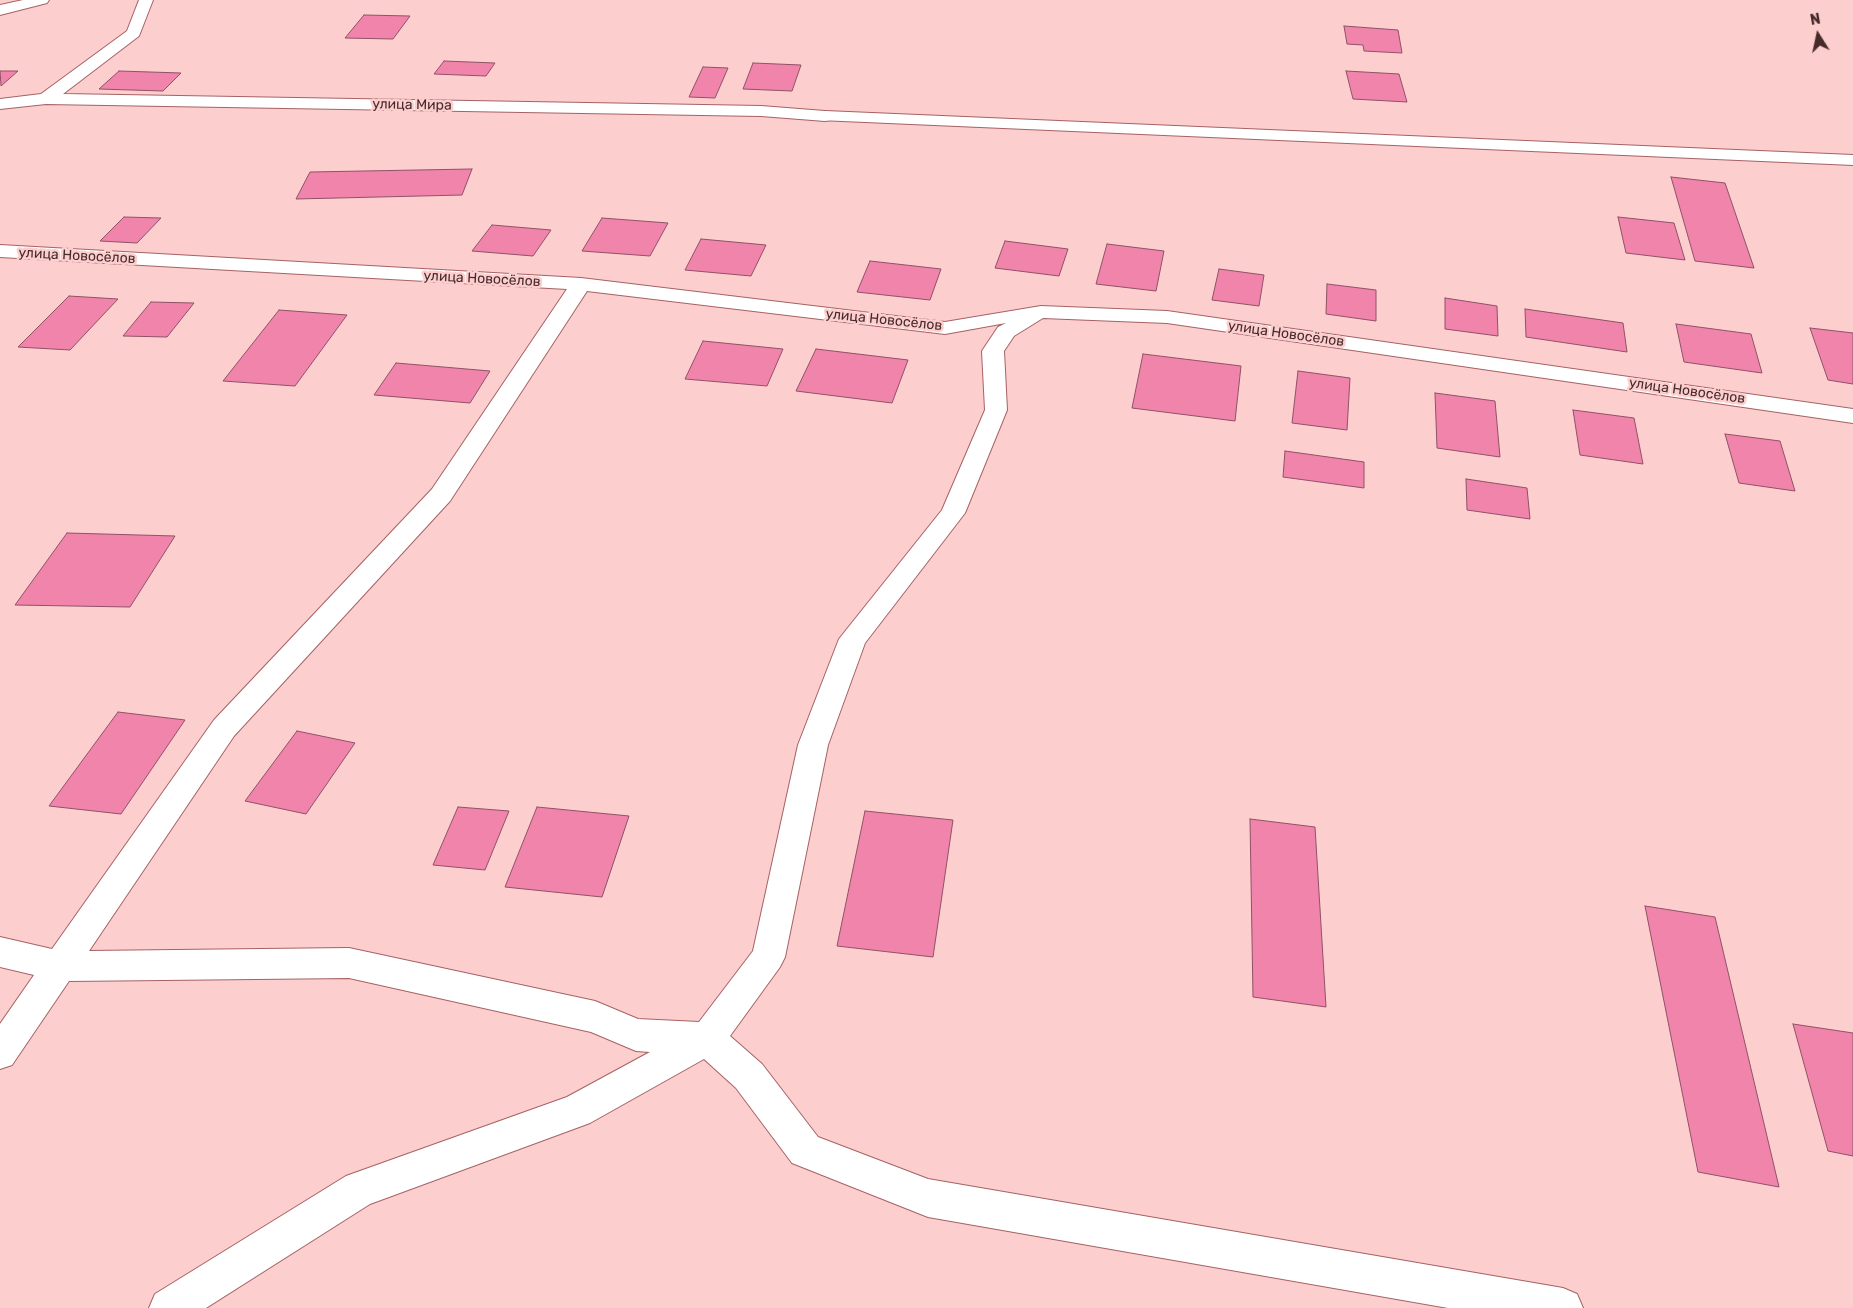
<!DOCTYPE html>
<html>
<head>
<meta charset="utf-8">
<style>
  body { margin:0 }
  #map { position:relative; width:1853px; height:1308px; overflow:hidden; background:#fccece; font-family:Rubik,sans-serif }
  canvas { display:block }
  .north { position:absolute; left:1793px; top:10px; width:50px; height:50px; -webkit-text-stroke:4px #fccece; paint-order:stroke; rotate:350deg; font-size:14px; font-weight:700; line-height:20px; text-align:center; color:#472a2b }
  .north::after { content:''; display:block; margin:auto; width:18px; height:22px; background:#472a2b; clip-path:polygon(50% 0,100% 100%,50% 72%,0 100%) }
</style>
</head>
<body>
<div id="map">
<canvas width="1853" height="1308"></canvas>
<div class="north">N</div>
</div>
<script>
const ctx = document.querySelector('canvas').getContext('2d');
ctx.lineJoin = 'round';
function fill(path, color) { ctx.fillStyle = color; ctx.fill(path, 'evenodd'); }
const shape = rows => new Path2D(rows.map(r => 'M' + r).join(''));
function trace(path, color, width, dash) { ctx.strokeStyle = color; ctx.lineWidth = width; ctx.lineCap = dash ? 'butt' : 'round'; ctx.setLineDash(dash || []); ctx.stroke(path); }
function write(font, color, halo, rows, align = 'center') {
  ctx.font = font + ' Rubik,sans-serif'; ctx.lineWidth = 5; ctx.setLineDash([]); ctx.textBaseline = 'middle'; ctx.strokeStyle = halo; ctx.fillStyle = color; for (const [text, x, y, turn = 0] of rows) {
    ctx.save(); ctx.translate(x, y); ctx.rotate((+turn || 0) * Math.PI / 180); ctx.textAlign = isNaN(turn) ? turn : align; if (halo) ctx.strokeText(text, 0, 0); ctx.fillText(text, 0, 0); ctx.restore();
  }
}
const building = shape([
  [364,15,410,16,393,39,345,38,364,15],
  [1344,26,1398,30,1402,53,1364,51,1363,45,1347,44,1344,26],
  [444,61,495,63,486,76,434,74,444,61],
  [753,63,801,65,792,91,743,89,753,63],
  [703,67,728,68,715,98,689,97,703,67],
  [0,71,18,71,1,86,0,71],
  [119,71,181,73,163,91,99,89,119,71],
  [1346,71,1399,74,1407,102,1353,99,1346,71],
  [472,169,462,195,296,199,310,172,472,169],
  [1671,177,1725,183,1754,268,1695,261,1671,177],
  [124,217,161,218,137,243,100,241,124,217],
  [1618,217,1674,223,1685,260,1626,253,1618,217],
  [602,218,668,223,650,256,582,251,602,218],
  [492,225,551,230,533,256,472,251,492,225],
  [701,239,766,245,751,276,685,270,701,239],
  [1005,241,1068,249,1059,276,995,268,1005,241],
  [1107,244,1164,251,1156,291,1096,284,1107,244],
  [870,261,941,269,930,300,857,292,870,261],
  [1219,269,1264,275,1259,306,1212,300,1219,269],
  [1327,284,1376,290,1376,321,1326,314,1327,284],
  [69,296,118,299,70,350,18,347,69,296],
  [1445,298,1497,306,1498,336,1445,329,1445,298],
  [151,302,194,303,167,337,123,336,151,302],
  [1525,309,1623,323,1627,352,1526,337,1525,309],
  [279,310,347,315,295,386,223,381,279,310],
  [1676,324,1751,334,1762,373,1684,362,1676,324],
  [1810,328,1853,333,1853,384,1828,380,1810,328],
  [703,341,783,349,767,386,685,379,703,341],
  [816,349,908,360,892,403,796,391,816,349],
  [1143,354,1241,366,1235,421,1132,408,1143,354],
  [396,363,490,371,470,403,374,395,396,363],
  [1298,371,1350,378,1347,430,1292,423,1298,371],
  [1435,393,1495,401,1500,457,1437,448,1435,393],
  [1573,410,1634,418,1643,464,1580,455,1573,410],
  [1725,434,1780,441,1795,491,1739,483,1725,434],
  [1285,451,1364,462,1364,488,1283,477,1285,451],
  [1466,479,1527,488,1530,519,1467,510,1466,479],
  [67,533,175,536,130,607,15,605,67,533],
  [118,712,185,720,121,814,49,806,118,712],
  [297,731,355,743,306,814,245,801,297,731],
  [458,807,509,811,485,870,433,865,458,807],
  [537,807,629,816,602,897,505,887,537,807],
  [865,811,953,820,933,957,837,946,865,811],
  [1250,819,1315,827,1326,1007,1253,997,1250,819],
  [1645,906,1715,917,1779,1187,1698,1172,1645,906],
  [1793,1024,1853,1033,1853,1156,1828,1151,1793,1024]
]);
fill(building, '#f184ab');
trace(building, '#905167', 1);
const lane = shape([
  [825,111,1853,155,1853,165,819,120,816,116,819,112,825,111]
]);
const street = shape([
  [23,0,49,0,47,3,0,15,0,5,23,0],
  [139,0,153,0,139,36,63,94,761,106,825,111,831,112,834,116,831,120,825,121,761,116,46,104,0,109,0,99,41,94,127,31,139,0],
  [0,245,581,278,945,322,1041,306,1167,311,1853,409,1853,423,1167,323,1043,318,1014,336,1004,351,1007,410,965,513,865,643,828,745,785,957,780,967,730,1036,762,1064,818,1137,928,1179,1563,1288,1577,1294,1583,1308,1448,1308,928,1217,792,1163,736,1088,704,1059,590,1123,370,1204,206,1308,149,1308,155,1294,346,1176,567,1097,650,1052,636,1051,591,1032,349,978,69,981,12,1065,0,1069,0,1024,34,975,0,967,0,937,52,949,214,720,432,489,567,289,0,257,0,245],
  [587,291,945,334,1006,323,998,327,982,351,985,410,942,510,839,639,798,745,753,951,699,1022,638,1019,595,1001,349,948,89,951,234,736,450,501,587,291]
]);
trace(lane, '#a66264', 2);
trace(street, '#a66264', 2);
fill(lane, '#fff');
fill(street, '#fff');
write('14px', '#472a2b', '#fccece', [
  ["улица Мира",412,105,1],
  ["улица Новосёлов",77,256,3],
  ["улица Новосёлов",482,279,3],
  ["улица Новосёлов",884,320,6],
  ["улица Новосёлов",1286,334,8],
  ["улица Новосёлов",1687,391,8]
]);
</script>
</body>
</html>
